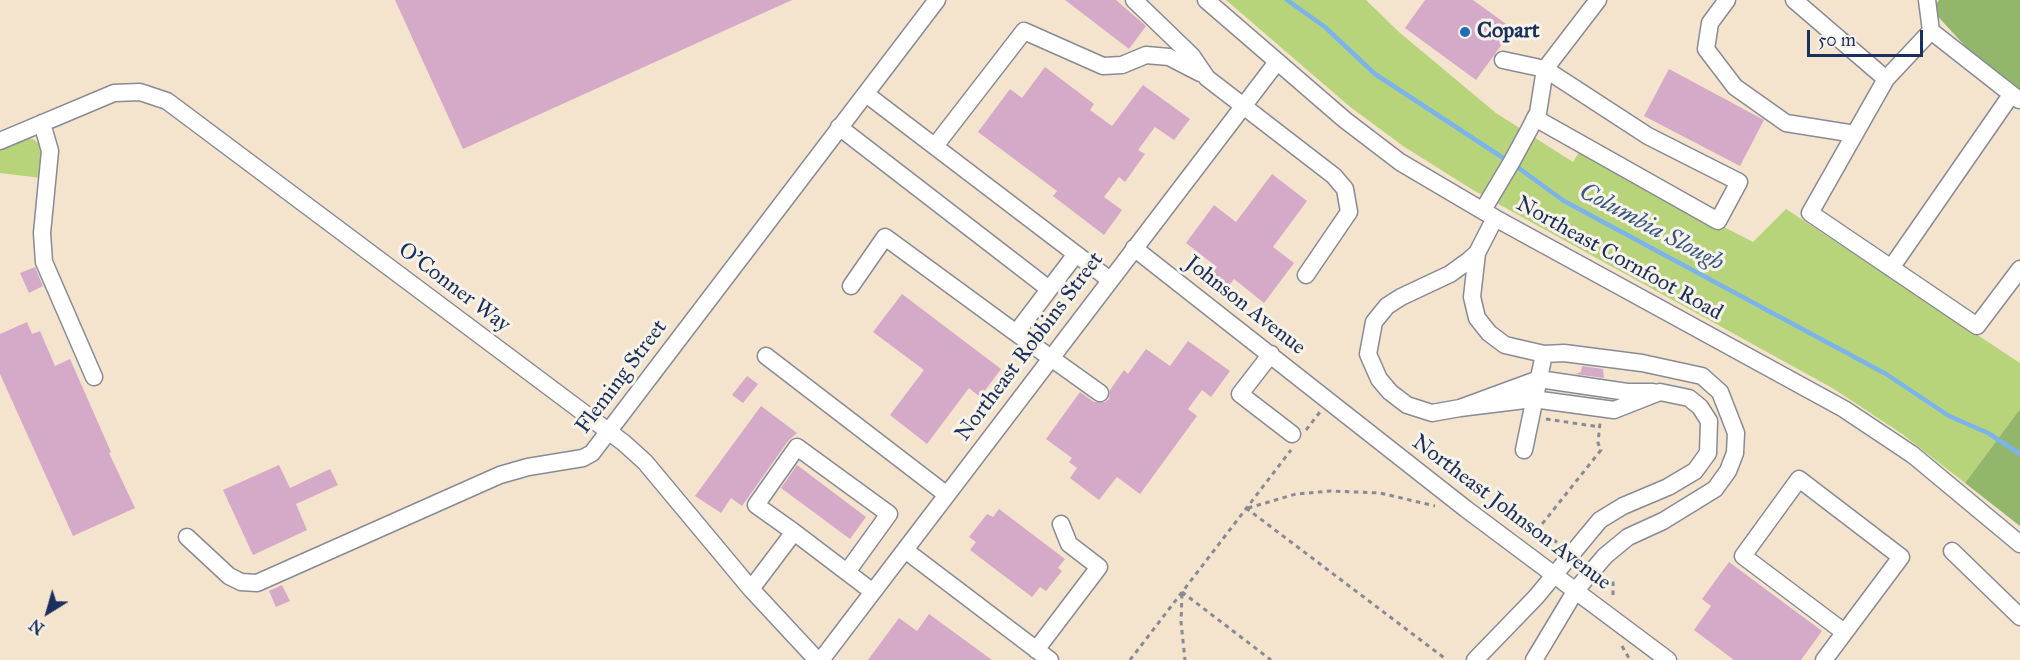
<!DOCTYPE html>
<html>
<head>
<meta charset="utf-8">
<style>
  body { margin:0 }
  #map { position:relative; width:2020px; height:660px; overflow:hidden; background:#f4e4cd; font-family:"IM FELL Great Primer",serif }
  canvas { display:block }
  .north { position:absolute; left:18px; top:582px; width:60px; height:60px; -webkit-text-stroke:4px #f7f3e8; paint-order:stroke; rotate:217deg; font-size:16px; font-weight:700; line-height:24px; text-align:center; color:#1b2f5e }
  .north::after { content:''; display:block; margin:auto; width:21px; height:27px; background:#1b2f5e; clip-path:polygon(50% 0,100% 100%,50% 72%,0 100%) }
  .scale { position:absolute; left:1807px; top:30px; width:116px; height:27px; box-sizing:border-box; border:3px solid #1b2f5e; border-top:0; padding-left:8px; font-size:18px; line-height:21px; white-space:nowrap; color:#1b2f5e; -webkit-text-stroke:4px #f7f3e8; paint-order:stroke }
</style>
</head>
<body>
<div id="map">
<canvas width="2020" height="660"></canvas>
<div class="north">N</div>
<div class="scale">50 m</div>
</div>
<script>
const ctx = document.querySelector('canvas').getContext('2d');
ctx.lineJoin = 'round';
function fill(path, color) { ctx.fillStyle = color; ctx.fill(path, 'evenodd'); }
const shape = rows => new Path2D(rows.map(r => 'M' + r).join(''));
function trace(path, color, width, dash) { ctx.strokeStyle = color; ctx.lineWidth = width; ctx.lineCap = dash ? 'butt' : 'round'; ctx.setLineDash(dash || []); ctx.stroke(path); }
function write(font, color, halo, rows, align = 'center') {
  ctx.font = font + ' "IM FELL Great Primer",serif'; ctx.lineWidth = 6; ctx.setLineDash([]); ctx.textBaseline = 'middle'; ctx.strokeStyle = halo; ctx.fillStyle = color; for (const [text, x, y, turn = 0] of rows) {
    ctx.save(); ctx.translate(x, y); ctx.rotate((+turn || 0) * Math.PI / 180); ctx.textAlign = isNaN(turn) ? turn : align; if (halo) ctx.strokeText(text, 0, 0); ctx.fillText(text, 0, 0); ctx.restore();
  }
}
fill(shape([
  [1226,0,1366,0,1399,32,1496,113,1573,162,1579,152,1753,242,1786,209,2020,363,2020,409,1965,483,1902,434,1834,389,1473,190,1403,146,1349,106],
  [24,138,33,139,42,146,45,154,41,178,0,173,0,149]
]), '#b8d47b');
fill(shape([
  [1939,0,2020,0,2020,94,1975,57,1932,10],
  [2020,409,2020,526,1965,483]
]), '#92b66b');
trace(shape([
  [1287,0,1325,27,1375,74,1520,169,1564,201,1886,374,1949,416,1988,433,2020,454]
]), '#7cb3eb', 4.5);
fill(shape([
  [395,0,792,0,463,149],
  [1065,0,1116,0,1146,26,1129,49],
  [1425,0,1473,0,1513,29,1476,80,1405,28],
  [1045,67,1094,104,1090,110,1112,126,1143,85,1190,119,1174,140,1155,127,1138,150,1145,154,1125,182,1119,177,1104,197,1122,210,1104,235,1053,196,1057,191,978,132,1010,89,1022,98],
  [1669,69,1764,120,1740,166,1644,116],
  [1272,174,1307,201,1273,247,1294,263,1264,303,1234,279,1226,290,1209,277,1217,267,1186,243,1214,205,1236,222],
  [35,267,43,286,29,293,20,273],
  [902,294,1001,369,980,397,969,388,927,444,890,415,924,370,873,332],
  [27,322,32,334,40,331,55,366,70,359,111,452,109,453,135,508,73,536,0,374,0,334],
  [1188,341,1230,371,1211,397,1202,390,1188,409,1197,416,1140,494,1117,477,1099,500,1070,478,1077,468,1069,462,1072,458,1046,439,1080,392,1094,402,1105,402,1109,399,1110,390,1124,370,1128,374,1146,349,1170,366],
  [1582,366,1603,369,1604,378,1575,374,1581,372],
  [747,376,758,384,743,403,732,395],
  [761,406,797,433,788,441,742,506,731,498,721,513,695,496],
  [279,465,290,488,330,469,338,485,296,504,307,530,253,555,223,490],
  [797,465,866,517,850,539,781,488],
  [999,509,1065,559,1058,568,1062,571,1046,591,1040,587,1032,597,970,550,976,542,969,537,987,514,993,517],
  [1729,562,1822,631,1801,660,1734,660,1694,630,1711,606,1702,599],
  [282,585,290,601,276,607,269,591],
  [929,614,992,660,868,660,899,618,917,631]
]), '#d5a9c8');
const minor = shape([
  [1134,0,1192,56,1207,78,1334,176,1345,189,1349,212,1306,275],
  [1206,0,1345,120,1400,162,1495,218,1844,409,1913,455,2020,544],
  [1727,0,1710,23,1706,49,1735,87,1786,123,1855,134],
  [1794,0,1886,79,1931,31,1927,0],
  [1931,31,2019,100],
  [1503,60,1545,69,1598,0],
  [1886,79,1810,213,1977,326,2020,269],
  [866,94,1076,254],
  [42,123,50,151,42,233,44,262,94,377],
  [839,127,1049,289],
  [0,141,114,93,140,92,167,101,624,443,645,462,751,589,817,660],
  [935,146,1024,31,1103,66,1122,65,1146,55,1169,57,1200,73],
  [1483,210,1511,163,1529,130,1535,118,1538,113,1545,69,1648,136,1739,182,1718,221,1535,118],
  [1495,218,1477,253,1468,261,1450,274,1401,297,1387,306,1374,322,1368,354,1379,379,1390,392,1407,405,1432,413,1460,408,1539,379,1627,392,1653,392],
  [1134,248,1466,509,1668,660],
  [1477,253,1472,297,1477,318,1489,333,1505,345,1544,354,1564,353,1642,363,1702,376,1720,392,1736,433,1735,453,1728,471,1715,489,1663,521,1628,537,1605,556,1576,590,1534,660],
  [1891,268,2011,95],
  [851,286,885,237,1016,333],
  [1271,354,1240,394,1292,434],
  [766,356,947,495],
  [1100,393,1016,333,1076,254,1110,280],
  [1460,408,1533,399,1614,410,1660,392,1689,398,1700,407,1709,421,1708,453,1695,471,1668,487,1623,506,1600,520,1536,597,1475,660],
  [1524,450,1544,354],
  [794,532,756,505,797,447,889,514,847,572],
  [187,537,229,576,241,582,257,583,500,475,528,467,583,458,592,453,937,0],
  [905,550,1050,660],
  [1952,551,2020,617],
  [751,589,794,532,873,592],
  [1036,650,1099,567,1069,544,1061,524],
  [821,660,1277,62],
  [1824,660,1901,557,1799,479,1743,556,1844,632]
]);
trace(minor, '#888a96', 19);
trace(shape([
  [1546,419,1600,427],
  [1306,430,1320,412],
  [1246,508,1447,660],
  [1248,508,1296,494,1331,491,1380,493,1435,506],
  [1539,529,1559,544],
  [1531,538,1601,450,1598,443,1600,423],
  [1605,578,1613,581,1613,599],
  [1182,592,1271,660],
  [1182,594,1181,622,1185,660],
  [1622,646,1630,660],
  [1130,660,1291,450]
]), '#888a96', 3, [4.5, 4.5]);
trace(minor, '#fff', 16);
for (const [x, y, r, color] of [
  [1465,32,6,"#1f6fb2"]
]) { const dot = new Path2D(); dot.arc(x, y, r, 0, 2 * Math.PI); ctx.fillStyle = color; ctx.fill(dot); trace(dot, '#f7f3e8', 2); }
write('bold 22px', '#1b2f5e', '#f7f3e8', [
  ["Copart",1477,32]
], 'left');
write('22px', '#1b2f5e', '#f7f3e8', [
  ["Northeast Cornfoot Road",1619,259,29],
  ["O'Conner Way",454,288,37],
  ["Johnson Avenue",1245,306,38],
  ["Northeast Robbins Street",1030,347,-53],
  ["Fleming Street",622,377,-53],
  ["Northeast Johnson Avenue",1511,513,37]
]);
write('italic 24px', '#385788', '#f7f3e8', [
  ["Columbia Slough",1651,228,28]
]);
</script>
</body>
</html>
